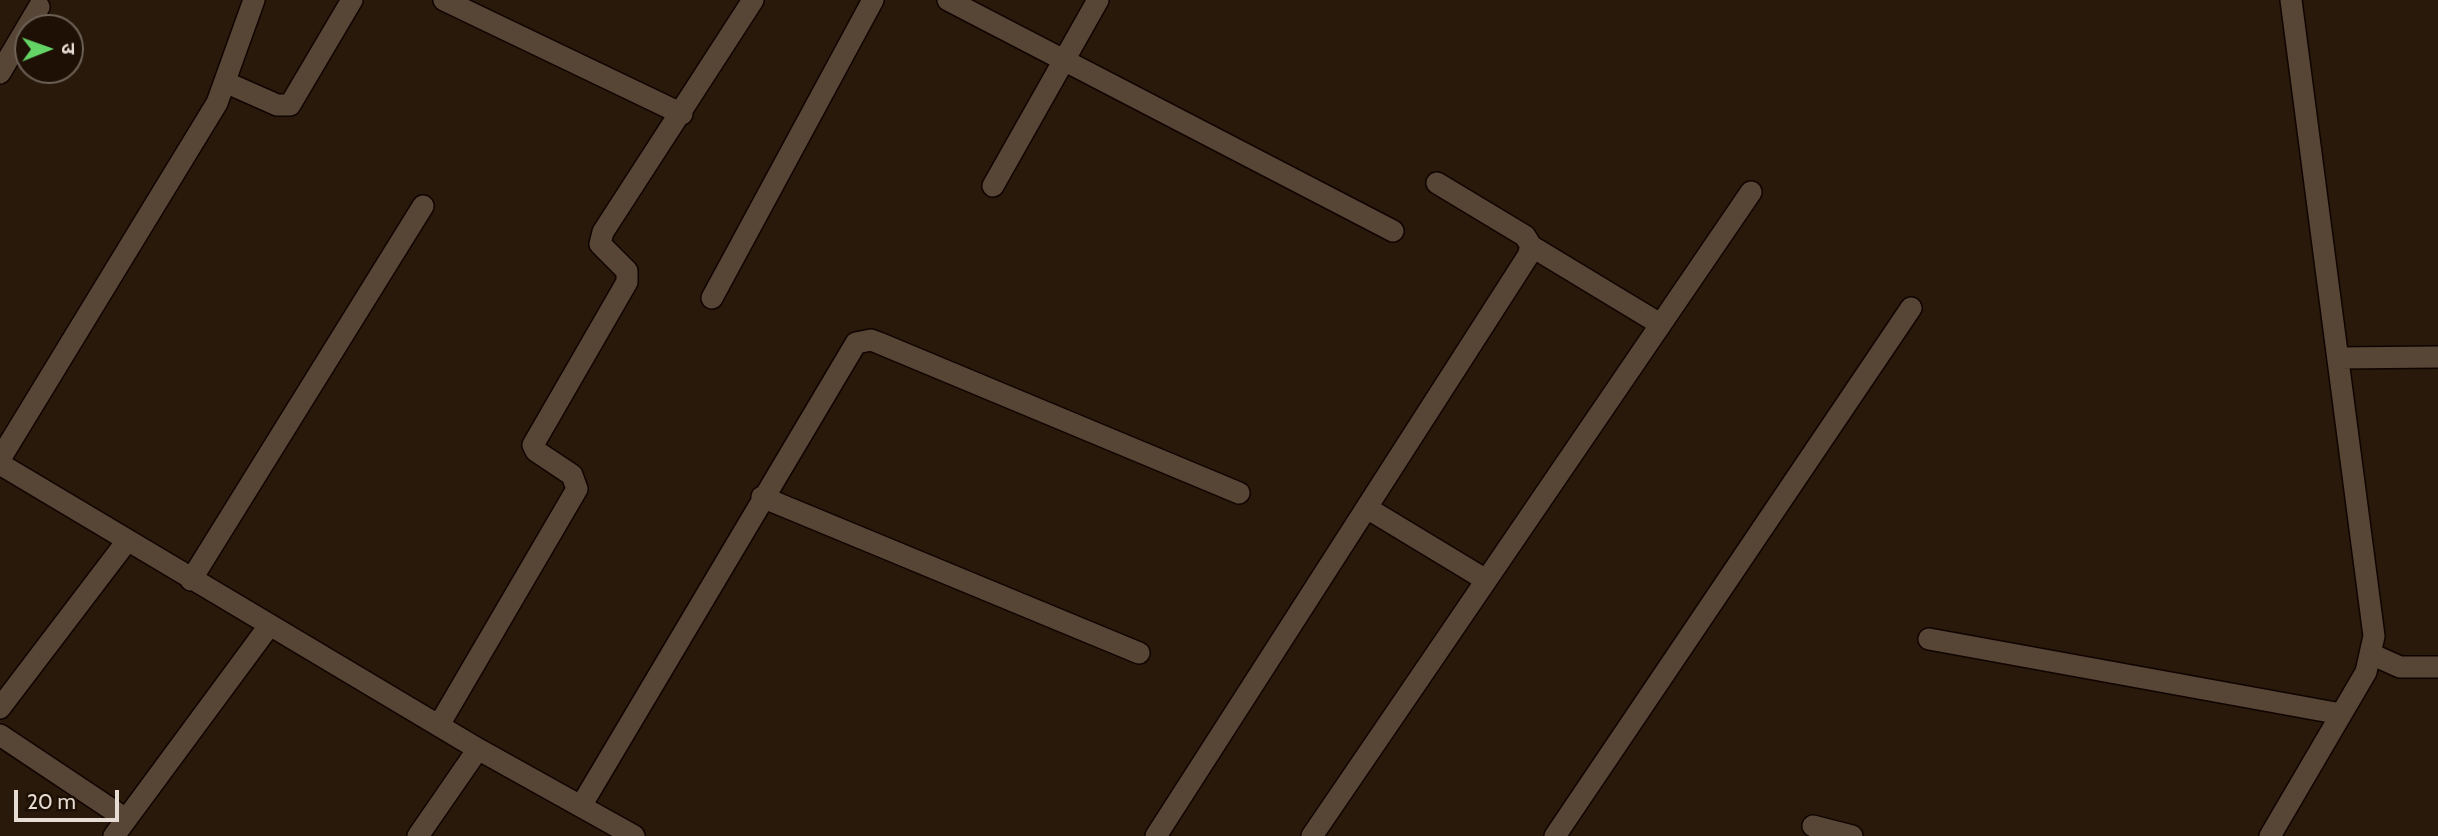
<!DOCTYPE html>
<html>
<head>
<meta charset="utf-8">
<style>
  body { margin:0 }
  #map { position:relative; width:2438px; height:836px; overflow:hidden; background:#28190b; font-family:Cabin,"Noto Sans Devanagari",sans-serif }
  canvas { display:block }
  .north { position:absolute; left:14px; top:14px; width:70px; height:70px; box-sizing:border-box; background:#1e1004; border:2px solid #6e6257; border-radius:50%; rotate:89deg; font-size:19px; font-weight:700; line-height:28px; text-align:center; color:#e6dcd3 }
  .north::after { content:''; display:block; margin:auto; width:24px; height:32px; background:#64d467; clip-path:polygon(50% 0,100% 100%,50% 72%,0 100%) }
  .scale { position:absolute; left:14px; top:790px; width:105px; height:32px; box-sizing:border-box; border:4px solid #e6dcd3; border-top:0; padding-left:9px; font-size:21px; line-height:24px; white-space:nowrap; color:#e6dcd3; -webkit-text-stroke:5px #1e1004; paint-order:stroke }
</style>
</head>
<body>
<div id="map">
<canvas width="2438" height="836"></canvas>
<div class="north">उ</div>
<div class="scale">20 m</div>
</div>
<script>
const ctx = document.querySelector('canvas').getContext('2d');
ctx.lineJoin = 'round';
const shape = rows => new Path2D(rows.map(r => 'M' + r).join(''));
function trace(path, color, width, dash) { ctx.strokeStyle = color; ctx.lineWidth = width; ctx.lineCap = dash ? 'butt' : 'round'; ctx.setLineDash(dash || []); ctx.stroke(path); }
const minor = shape([
  [444,0,682,114],
  [948,0,1393,231],
  [0,73,39,7],
  [225,82,277,105,290,105,352,0],
  [993,186,1098,0],
  [1531,246,1660,324],
  [712,298,873,0],
  [2339,358,2438,357],
  [0,459,217,103,254,0],
  [0,464,478,749,634,836],
  [762,497,1139,653],
  [1367,508,1486,580],
  [191,580,423,206],
  [1929,639,2341,714],
  [2371,654,2400,667,2438,667],
  [0,708,127,541],
  [439,725,577,489,572,475,536,451,533,445,627,282,627,271,600,244,603,232,753,0],
  [0,735,126,819],
  [581,806,856,343,871,340,879,343,1239,493],
  [1813,826,1852,836],
  [114,836,269,626],
  [418,836,478,749],
  [1156,836,1528,256,1531,246,1525,236,1437,183],
  [1312,836,1751,192],
  [1555,836,1911,308],
  [2270,836,2366,672,2374,636,2291,0]
]);
trace(minor, '#100400', 24);
trace(minor, '#574536', 21);
</script>
</body>
</html>
